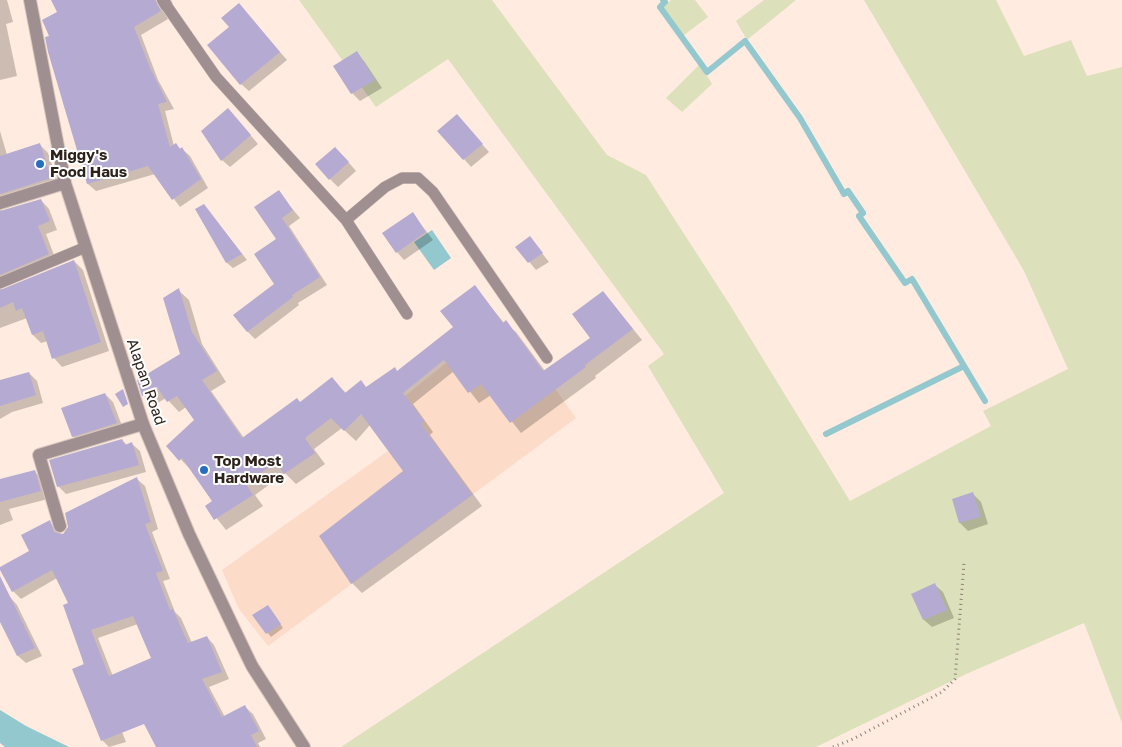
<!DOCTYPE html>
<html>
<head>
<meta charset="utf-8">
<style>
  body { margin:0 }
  canvas { display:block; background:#ffebdf }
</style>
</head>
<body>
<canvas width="1122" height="747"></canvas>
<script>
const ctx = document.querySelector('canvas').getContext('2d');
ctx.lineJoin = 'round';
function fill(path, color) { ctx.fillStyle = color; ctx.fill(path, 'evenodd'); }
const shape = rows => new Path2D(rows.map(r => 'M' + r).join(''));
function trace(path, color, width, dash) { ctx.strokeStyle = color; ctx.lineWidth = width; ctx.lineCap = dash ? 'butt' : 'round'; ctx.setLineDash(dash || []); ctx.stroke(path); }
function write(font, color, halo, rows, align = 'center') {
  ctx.font = font + ' "Golos Text",sans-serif'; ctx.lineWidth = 4; ctx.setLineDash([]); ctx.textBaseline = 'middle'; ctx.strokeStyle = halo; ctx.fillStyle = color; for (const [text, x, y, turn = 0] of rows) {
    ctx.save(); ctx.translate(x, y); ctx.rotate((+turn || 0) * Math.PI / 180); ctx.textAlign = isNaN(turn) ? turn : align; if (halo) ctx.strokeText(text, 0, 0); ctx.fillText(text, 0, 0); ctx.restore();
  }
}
fill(shape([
  [506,320,576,418,268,646,239,609,222,570,388,451,369,425,446,363]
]), '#fcdbc8');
fill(shape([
  [299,0,492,0,607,155,646,175,730,305,850,501,991,426,983,411,1068,369,1024,271,864,0,996,0,1024,56,1071,40,1087,76,1122,67,1122,723,1084,623,964,675,816,747,341,747,724,493,648,366,664,354,448,59,376,107],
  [671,0,695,0,708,17,680,38,660,10],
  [764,0,796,0,747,40,736,21],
  [700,64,712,84,682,112,666,98]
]), '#dde1bb');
fill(shape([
  [432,230,451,258,434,270,414,242],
  [0,710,26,726,69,747,5,747,0,743]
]), '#92c8ce');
fill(shape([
  [0,0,7,0,13,22,6,24,17,76,0,80],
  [52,0,157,0,168,19,141,35,158,80,174,109,165,111,174,146,182,149,190,156,208,188,180,207,155,174,96,191,88,184,63,102,66,101,51,36,59,13],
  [239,5,287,60,249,91,241,84,230,27],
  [357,53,364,61,382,88,360,101,352,93],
  [457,116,489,152,471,167,464,159],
  [236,118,258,144,230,167,222,160],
  [0,131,7,155,40,145,48,153,59,186,2,206,1,213,41,200,49,209,57,230,46,234,57,263,2,288,1,291,74,261,83,270,109,351,62,367,54,358,48,341,41,343,33,335,27,318,0,328],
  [343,156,356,171,338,187,330,179],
  [278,192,300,218,289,226,327,285,298,303,299,305,255,339,247,331,275,285],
  [204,205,247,260,233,268,227,263,197,210],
  [413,214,433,240,404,260,397,252],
  [530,238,549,262,536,270,517,247],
  [475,287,504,323,516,332,545,371,592,338,603,292,642,340,595,376,596,378,521,433,491,395,479,403,454,371,413,404,433,432,430,435,482,506,362,593,352,583,405,471,370,425,356,441,342,428,314,449,325,464,296,484,285,473,255,495,263,506,226,530,207,506,213,502,191,470,168,446,196,421,186,407,179,412,166,398,154,405,143,395,181,354,178,290,189,300,202,344,226,382,211,391,244,438,301,404,332,379,346,393,366,388,398,372,454,327],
  [162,382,163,384,147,394,147,391],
  [29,373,37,381,43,403,12,412,0,419,0,382],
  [105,394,113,402,124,431,80,444,73,436],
  [122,440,127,445,132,444,140,451,146,472,66,494,58,486],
  [34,471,42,479,48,499,9,509,13,520,0,525,0,480],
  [137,479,145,486,158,529,152,532,170,579,163,581,175,612,181,618,192,643,207,637,214,645,229,679,209,687,225,717,245,707,253,714,266,739,258,743,260,747,158,747,152,659,138,624,98,638,114,679,103,684,126,742,109,747,102,740,69,604,57,578,21,599,13,591,31,552,50,522,59,534,63,535],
  [973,494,981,502,988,524,968,531,960,523,953,500],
  [935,585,943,592,954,618,932,627,924,620],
  [10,597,17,605,42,656,26,663,18,656,0,619,0,602],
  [271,610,283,628,271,637,254,616]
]), '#0003');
trace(shape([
  [663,0,665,2,660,7,707,72,745,41,800,118,844,194,848,191,863,213,859,216,905,283,912,279,985,401],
  [826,434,964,366]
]), '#92c8ce', 6);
fill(shape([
  [51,0,155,0,161,11,134,27,151,70,167,102,158,104,170,147,176,143,180,149,182,147,201,179,172,200,148,166,87,184,48,52,45,37,49,36,42,20,57,12],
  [239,3,280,52,240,85,207,45,229,27,221,18],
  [357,51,375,80,351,94,333,66],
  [228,108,251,135,221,161,201,131],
  [457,114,483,144,463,160,437,131],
  [40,143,51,178,0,194,0,156],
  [335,147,349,162,329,180,315,164],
  [279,190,293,210,282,218,320,277,292,295,293,297,247,332,233,315,274,284,254,254,276,239,254,207],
  [41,199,50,221,38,226,49,254,0,275,0,211],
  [204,204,242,254,226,263,195,209],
  [413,212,426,232,396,253,382,233],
  [530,236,543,253,528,263,515,247],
  [74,260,101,342,52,359,43,331,32,335,22,308,16,311,13,302,0,308,0,290],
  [475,285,503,323,506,320,543,371,590,338,572,314,603,291,633,329,585,365,586,367,510,423,481,384,468,393,444,360,403,393,424,421,421,424,472,495,351,584,319,536,403,471,361,414,344,431,331,418,305,438,315,453,284,474,276,462,246,484,253,495,214,520,205,506,212,501,182,458,179,461,166,446,194,420,177,396,167,402,157,387,142,396,137,380,180,354,163,298,179,288,192,332,217,371,202,380,242,438,297,398,300,402,332,377,345,393,361,380,366,387,395,367,397,371,453,327,440,311],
  [29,372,36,395,0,406,0,380],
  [123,389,128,404,123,407,115,394],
  [105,393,117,423,72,437,61,408],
  [122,439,125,445,132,442,139,465,57,487,49,460],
  [35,470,41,491,0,502,0,479],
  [137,477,151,522,145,524,163,571,156,573,170,610,173,609,188,643,207,636,222,672,202,679,222,717,245,705,259,731,251,735,257,747,156,747,144,724,101,741,72,669,84,664,63,605,68,603,52,570,12,592,0,570,0,567,29,551,21,535,50,520,54,532,63,534,68,527,65,513],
  [133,616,151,658,109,676,91,630],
  [973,492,981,517,959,523,952,499],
  [0,576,35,648,17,656,0,622],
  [935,583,947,610,923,620,911,594],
  [268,605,281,624,266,634,252,615]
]), '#b5abd2');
const service = shape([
  [166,5,216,77,346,220,407,314],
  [346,220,385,187,402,178,418,178,433,192,547,358],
  [0,283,86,247]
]);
const minor = shape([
  [163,0,166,5],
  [0,203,65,183],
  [60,526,39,455,143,424]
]);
const tertiary = shape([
  [30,0,65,183,143,424,189,534,238,637,252,666,304,747]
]);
trace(service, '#d9c7bc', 12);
trace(minor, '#d9c7bc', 14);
trace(tertiary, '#d9c7bc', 14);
trace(shape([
  [833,747,853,739,942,692,955,679,964,563]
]), '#8d7d74', 3, [1, 4]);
trace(service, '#9f8f91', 11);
trace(minor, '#9f8f91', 12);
trace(tertiary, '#9f8f91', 12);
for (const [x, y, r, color] of [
  [40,164,5,"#276ebe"],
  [204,470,5,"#276ebe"]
]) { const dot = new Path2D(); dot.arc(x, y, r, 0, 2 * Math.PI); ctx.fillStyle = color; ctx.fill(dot); trace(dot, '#fff', 2); }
write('bold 15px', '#2d211a', '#fff', [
  ["Miggy's",50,155],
  ["Food Haus",50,172],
  ["Top Most",214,461],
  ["Hardware",214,478]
], 'left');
write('15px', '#2d211a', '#fff', [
  ["Alapan Road",146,382,71]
]);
</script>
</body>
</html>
